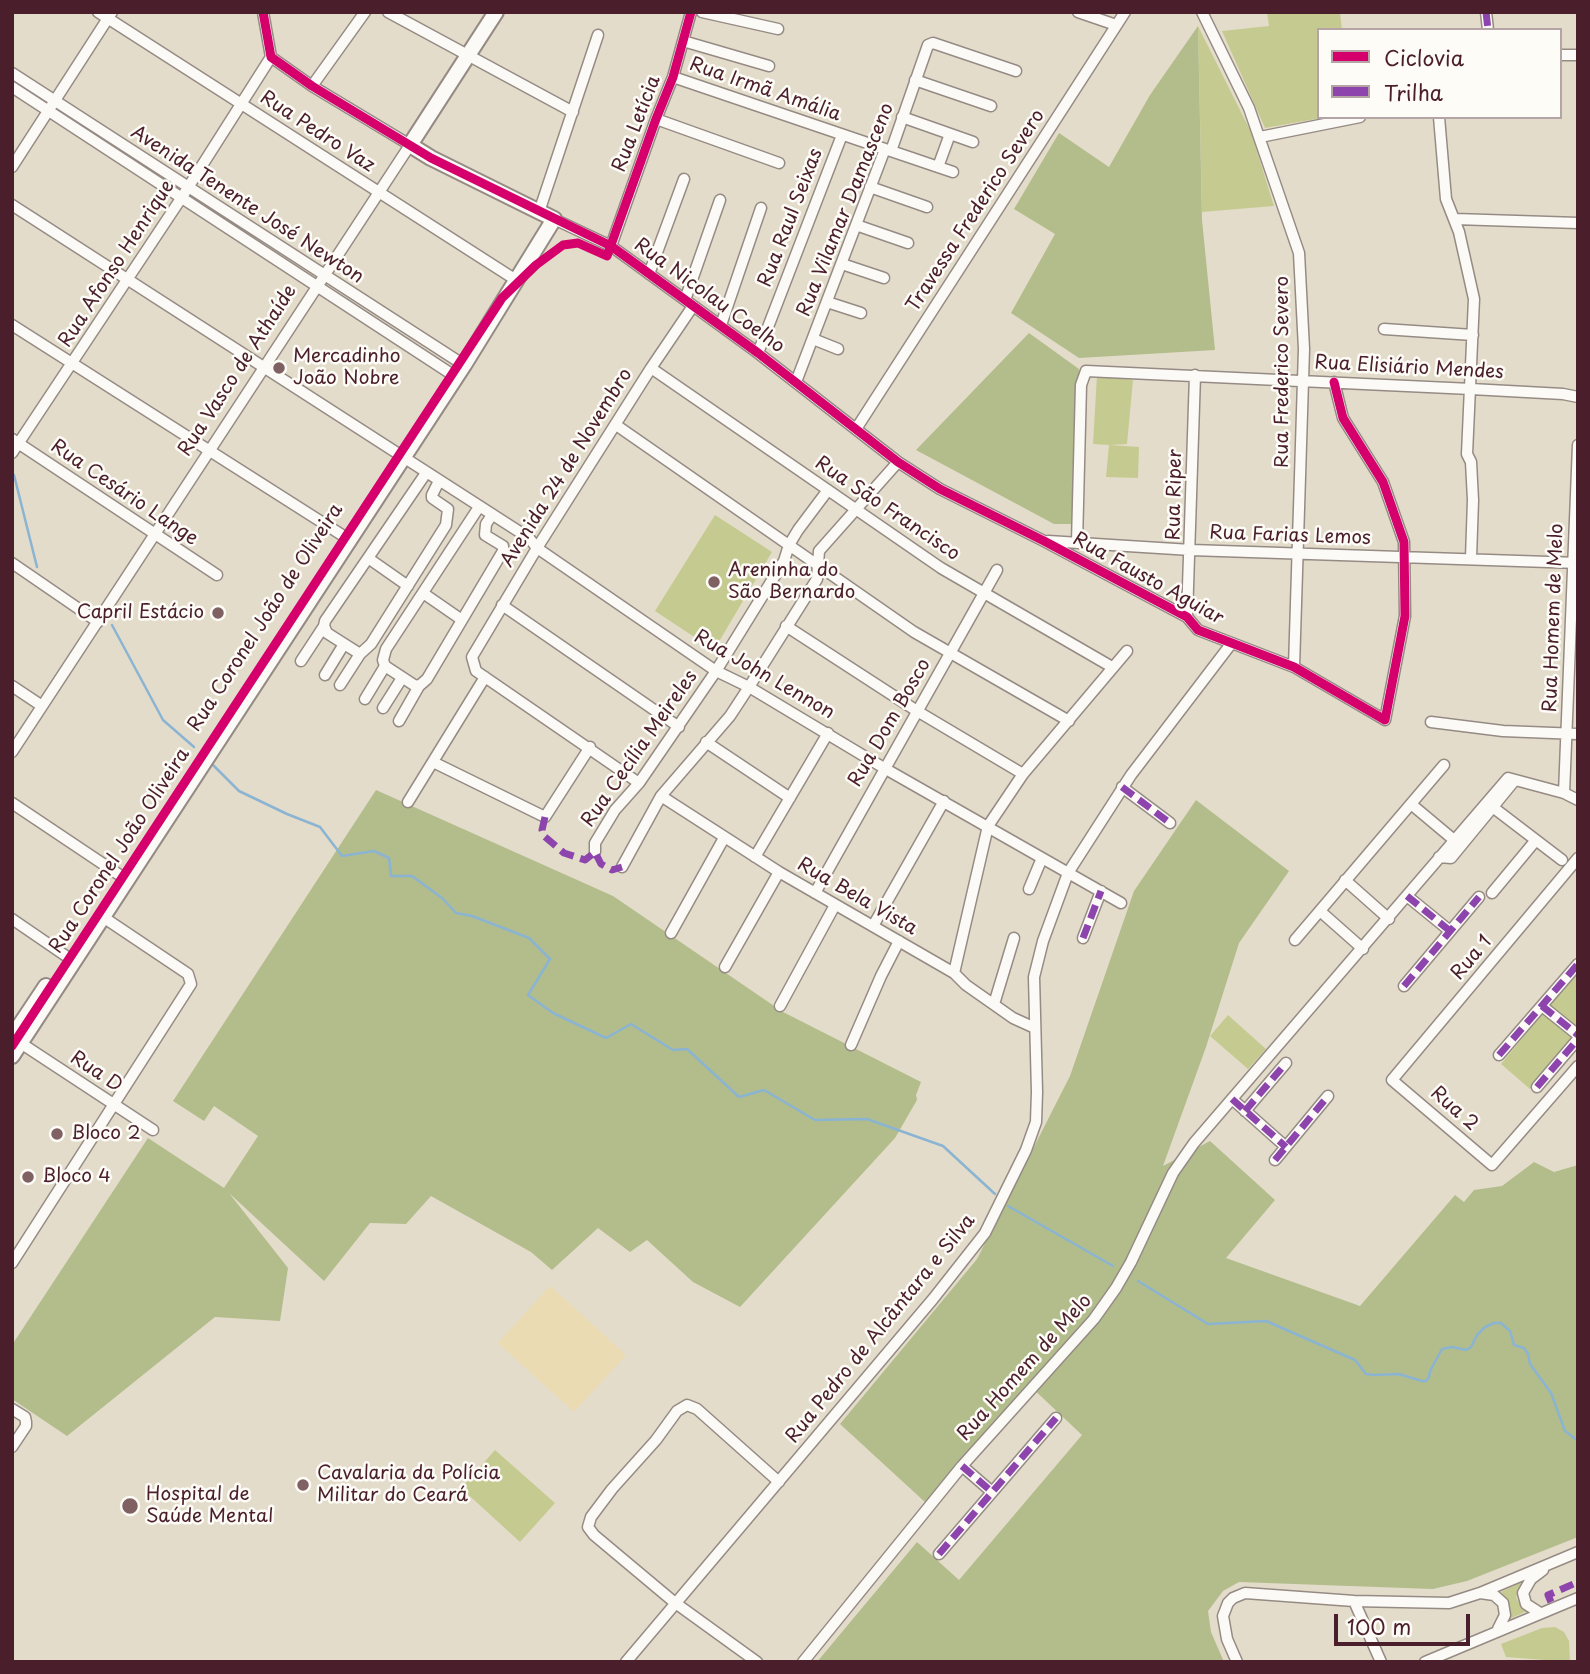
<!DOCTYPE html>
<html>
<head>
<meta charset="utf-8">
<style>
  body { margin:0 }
  #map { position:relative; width:1590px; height:1674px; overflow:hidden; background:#e4dcca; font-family:"Playpen Sans",sans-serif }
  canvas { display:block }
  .frame { position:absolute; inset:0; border:14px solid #4a1f2b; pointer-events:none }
  .legend { position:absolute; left:1317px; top:28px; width:245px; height:91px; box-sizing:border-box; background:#fdfcf7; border:2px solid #b5a4a5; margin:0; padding:9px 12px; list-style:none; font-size:21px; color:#4a1f2b }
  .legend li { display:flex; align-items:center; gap:14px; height:35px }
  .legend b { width:35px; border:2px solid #b5a4a5 }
  .scale { position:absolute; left:1334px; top:1614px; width:136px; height:32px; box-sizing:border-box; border:4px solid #4a1f2b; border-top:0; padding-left:9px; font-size:21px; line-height:24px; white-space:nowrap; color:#4a1f2b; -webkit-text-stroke:5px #fdfcf7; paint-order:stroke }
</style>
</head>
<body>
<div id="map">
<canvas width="1590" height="1674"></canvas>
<div class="frame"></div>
<ul class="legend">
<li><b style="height:9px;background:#d6006c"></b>Ciclovia</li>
<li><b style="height:9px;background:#8e44ad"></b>Trilha</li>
</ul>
<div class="scale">100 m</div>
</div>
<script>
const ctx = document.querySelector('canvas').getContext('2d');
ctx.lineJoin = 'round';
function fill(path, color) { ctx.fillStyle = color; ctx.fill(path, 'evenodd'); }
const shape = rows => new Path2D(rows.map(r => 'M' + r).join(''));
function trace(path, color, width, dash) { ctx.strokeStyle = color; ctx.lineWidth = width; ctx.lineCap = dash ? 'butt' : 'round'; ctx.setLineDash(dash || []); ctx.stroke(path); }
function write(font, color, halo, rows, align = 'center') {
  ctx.font = font + ' "Playpen Sans",sans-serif'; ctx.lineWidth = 5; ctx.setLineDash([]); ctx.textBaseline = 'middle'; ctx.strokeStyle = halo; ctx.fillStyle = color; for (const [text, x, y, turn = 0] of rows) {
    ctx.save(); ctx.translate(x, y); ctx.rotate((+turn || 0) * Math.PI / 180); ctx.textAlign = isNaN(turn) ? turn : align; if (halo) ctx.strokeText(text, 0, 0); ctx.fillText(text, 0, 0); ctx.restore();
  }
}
fill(shape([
  [1267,12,1340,12,1342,30,1319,30,1319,117,1327,117,1265,128,1222,31,1269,26],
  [1198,26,1251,132,1274,206,1202,212],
  [1097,375,1133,380,1127,444,1110,445,1139,447,1138,478,1106,477,1109,445,1093,444],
  [715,515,772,552,714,650,655,611],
  [1578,973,1578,1030,1549,1006],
  [1544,1012,1574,1037,1530,1089,1501,1064],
  [1228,1015,1266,1049,1248,1069,1210,1036],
  [495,1450,555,1503,520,1542,461,1488],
  [1522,1582,1516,1597,1519,1603,1527,1611,1507,1620,1510,1607,1501,1592],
  [1555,1627,1564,1632,1569,1641,1570,1662,1506,1657,1501,1644,1542,1628]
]), '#c5cb90');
fill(shape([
  [1198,26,1202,220,1215,350,1079,358,1011,313,1055,234,1014,209,1059,133,1109,167,1150,95],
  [1029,333,1079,369,1074,524,1054,524,916,450],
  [376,790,613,896,783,1012,921,1082,916,1095,917,1100,895,1138,740,1307,693,1282,647,1240,630,1252,598,1228,552,1270,531,1252,431,1196,406,1224,370,1223,324,1281,229,1193,288,1268,280,1321,215,1317,67,1436,12,1399,12,1345,148,1138,224,1188,258,1136,214,1106,204,1121,173,1101],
  [1196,800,1289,871,1239,943,1206,1047,1163,1166,1210,1141,1275,1200,1226,1258,1360,1306,1455,1195,1464,1202,1474,1190,1502,1186,1534,1162,1554,1172,1578,1165,1578,1537,1467,1581,1433,1589,1239,1582,1223,1591,1208,1611,1211,1632,1224,1662,817,1662,917,1542,959,1580,1082,1435,1028,1384,926,1503,840,1424,977,1259,1070,1076,1134,891]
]), '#b2bd8b');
fill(shape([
  [550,1286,626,1355,574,1412,498,1343]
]), '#eadbb2');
trace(shape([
  [14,475,37,567],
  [112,625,163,720,194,747],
  [213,765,239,791,287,814,320,827,342,856,374,851,389,858,391,876,412,876,442,898,456,913,472,916,529,938,550,959,528,995,553,1013,606,1038,631,1024,673,1050,687,1049,739,1097,764,1090,815,1120,867,1119,943,1146,995,1194],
  [1008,1206,1113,1266],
  [1138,1281,1208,1324,1266,1321,1355,1360,1366,1374,1374,1375,1399,1374,1422,1381,1426,1381,1429,1377,1430,1371,1442,1349,1452,1347,1466,1350,1471,1347,1477,1335,1485,1327,1494,1323,1501,1323,1510,1331,1514,1345,1524,1348,1528,1354,1530,1364,1551,1393,1565,1431,1578,1441]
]), '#8bb4d3', 2.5);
const street = shape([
  [98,12,516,280],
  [388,12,573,112],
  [702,12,778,29],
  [1078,12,1116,25],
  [1202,12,1249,108,1299,253,1304,349,1294,667],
  [1486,12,1488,30],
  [683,41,769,66],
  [1560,55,1578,55],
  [12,73,464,365],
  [673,77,885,149],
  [915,80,991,106],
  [312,86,365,12],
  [12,87,456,377],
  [902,117,973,142],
  [1439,117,1446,199,1459,232,1474,299,1467,454,1471,462,1473,500,1471,558],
  [656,119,779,163],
  [1260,137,1360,117],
  [891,151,953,172],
  [12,167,112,12],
  [938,167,950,134],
  [870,187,927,207],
  [12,205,529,538,537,548,716,671,749,687,884,768,1121,903],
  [539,212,598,35],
  [554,219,611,246,758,353,898,462,940,489,1044,541,1187,617,1198,630,1294,667,1385,720,1405,616,1404,542,1383,482,1343,418,1334,382],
  [1455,219,1578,223],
  [856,225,908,243],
  [611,246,656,119,673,77,691,12],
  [842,264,884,278],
  [649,274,684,179],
  [685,300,720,200],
  [827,302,861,313],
  [12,325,342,535],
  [721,325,761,208],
  [1384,329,1473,335],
  [813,339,838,349],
  [758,353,842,135],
  [651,368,941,568,1112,667],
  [796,382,885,149,891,151,928,45,933,43,1016,71],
  [616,425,914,632,1069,721],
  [856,429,1125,12],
  [12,439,217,575],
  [12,453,182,197,271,57],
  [426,473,325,621,324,626,327,633,360,654,371,644,446,525,448,509,432,498,432,495,439,481],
  [479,507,386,649,383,660,385,666,414,685,419,686,427,679,503,551,503,546,485,535,486,524,492,515],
  [1048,541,1191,550,1578,563],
  [1077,543,1081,385,1086,371,1471,389,1563,394,1578,397],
  [368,558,408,586],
  [12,563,98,622],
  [423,593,462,620],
  [502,605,679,727],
  [1187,617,1195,375],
  [786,626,917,711,1023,774],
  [301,661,324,626],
  [325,675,344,644],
  [340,685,360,654],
  [12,686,42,706],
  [365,699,385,666],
  [383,708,402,678],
  [399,721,419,686],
  [1431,722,1503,731,1578,734],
  [706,742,790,798],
  [12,752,410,145,312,86,271,57,263,12],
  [433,762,545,817,590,747],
  [639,783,476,671,472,657,537,548,651,368,693,306],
  [1122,787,1170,823],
  [1564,793,1578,445],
  [661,796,779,872,954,973,966,985,1013,1018,1035,1028],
  [408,802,485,677],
  [12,803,127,880],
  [1411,804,1454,840],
  [1490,805,1562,860],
  [595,852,595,843,615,810,639,783,716,671,784,561,789,545,798,530,828,490],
  [755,857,828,733],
  [1439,857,1451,858,1515,780],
  [1578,858,1392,1080,1492,1165,1578,1066],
  [622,867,661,796,730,716,749,687,817,579,819,551,898,462],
  [1345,880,1389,919],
  [1029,889,1042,858],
  [815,893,997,570],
  [1492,893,1536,840],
  [1407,896,1450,931],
  [1320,911,1363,949],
  [12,919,66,956],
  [873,926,944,801],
  [671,933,724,838],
  [1083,938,1101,891],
  [1295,940,1444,765],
  [725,967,779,872],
  [954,973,988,826,1023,774,1127,651],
  [1404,986,1479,897],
  [994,1004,1014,938],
  [780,1006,835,905],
  [1542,1006,1578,1035],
  [16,1040,153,1130],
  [851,1045,881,976,899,941],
  [1499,1055,1578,964],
  [1537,1087,1578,1039],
  [1232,1099,1286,1147],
  [1245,1111,1286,1063],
  [1275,1160,1328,1096],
  [12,1263,191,984,188,974,103,917],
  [12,1409,25,1417,26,1422,26,1426,12,1447],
  [962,1466,992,1492],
  [939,1554,1056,1418],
  [1480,1593,1494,1595,1503,1603,1505,1615,1498,1629],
  [1354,1601,1381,1662],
  [1540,1613,1526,1604,1523,1593,1531,1579,1543,1570],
  [626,1662,933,1299,985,1233,1026,1150,1036,1122,1037,1092,1034,977,1043,941,1068,873,1131,775,1231,644],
  [757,1662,674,1602,594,1535,588,1527,591,1517,612,1489,656,1440,677,1411,687,1405,697,1409,779,1482],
  [803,1662,962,1466,1094,1319,1116,1288,1131,1262,1173,1173,1194,1143,1508,778,1564,793,1578,800],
  [1237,1662,1227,1639,1223,1616,1228,1603,1233,1598,1245,1593,1354,1601,1449,1603,1480,1593,1578,1552],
  [1425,1662,1578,1598]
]);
const secondary = shape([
  [12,1037,46,986],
  [12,1056,464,365,554,219,431,158,410,145,496,12]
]);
trace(street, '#968b84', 13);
trace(secondary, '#968b84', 18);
trace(street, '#fbfaf7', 10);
trace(secondary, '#fbfaf7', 14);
trace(shape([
  [1486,12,1488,30],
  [1122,787,1170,823],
  [545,817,542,830,544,836,564,853,585,860,595,852,601,864,612,870,622,867],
  [1407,896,1450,931],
  [1083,938,1101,891],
  [1404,986,1479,897],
  [1542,1006,1578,1035],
  [1499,1055,1578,964],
  [1537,1087,1578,1039],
  [1232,1099,1286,1147],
  [1245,1111,1286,1063],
  [1275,1160,1328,1096],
  [962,1466,992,1492],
  [939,1554,1056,1418],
  [1551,1602,1548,1595,1578,1582]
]), '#8e44ad', 7, [14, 7]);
trace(shape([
  [263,12,271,57,312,86,431,158,611,246,758,353,898,462,940,489,1044,541,1187,617,1198,630,1294,667,1385,720,1405,616,1404,542,1383,482,1343,418,1334,382],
  [12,1046,502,298,536,265,563,245,578,243,607,256,656,119,673,77,691,12]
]), '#d6006c', 9);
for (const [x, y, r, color] of [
  [279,368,7,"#806163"],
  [714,582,7,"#806163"],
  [218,613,7,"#806163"],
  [57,1134,7,"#806163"],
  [28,1177,7,"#806163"],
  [303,1485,7,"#806163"],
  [130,1506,9,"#806163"]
]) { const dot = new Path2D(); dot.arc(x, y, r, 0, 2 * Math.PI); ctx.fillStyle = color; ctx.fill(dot); trace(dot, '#fdfcf7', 2.5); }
write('19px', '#4a1f2b', '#fdfcf7', [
  ["Rua Irmã Amália",765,90,19],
  ["Rua Letícia",637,124,-69],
  ["Rua Pedro Vaz",317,132,33],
  ["Avenida Tenente José Newton",247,205,33],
  ["Rua Vilamar Damasceno",846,210,-68],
  ["Travessa Frederico Severo",976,211,-57],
  ["Rua Raul Seixas",791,218,-69],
  ["Rua Afonso Henrique",117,264,-57],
  ["Rua Nicolau Coelho",709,296,36],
  ["Rua Elisiário Mendes",1409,368,3],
  ["Rua Vasco de Athaíde",238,371,-57],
  ["Rua Frederico Severo",1283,372,-90],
  ["Avenida 24 de Novembro",567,468,-58],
  ["Rua Cesário Lange",124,493,34],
  ["Rua Riper",1175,495,-89],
  ["Rua São Francisco",887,509,34],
  ["Rua Farias Lemos",1290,536,2],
  ["Rua Fausto Aguiar",1148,579,29],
  ["Rua Coronel João de Oliveira",266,618,-57],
  ["Rua Homem de Melo",1554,618,-88],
  ["Rua John Lennon",764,675,30],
  ["Rua Dom Bosco",890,723,-60],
  ["Rua Cecília Meireles",640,749,-55],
  ["Rua Coronel João Oliveira",120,851,-57],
  ["Rua Bela Vista",857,897,30],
  ["Rua 1",1472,958,-50],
  ["Rua D",96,1072,33],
  ["Rua 2",1454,1109,41],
  ["Rua Pedro de Alcântara e Silva",881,1329,-51],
  ["Rua Homem de Melo",1025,1368,-48]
]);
write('19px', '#4a1f2b', '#fdfcf7', [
  ["Mercadinho",293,357],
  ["João Nobre",293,379],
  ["Areninha do",728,571],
  ["São Bernardo",728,593],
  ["Capril Estácio",204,613,"right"],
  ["Bloco 2",71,1134],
  ["Bloco 4",42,1177],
  ["Cavalaria da Polícia",317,1474],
  ["Militar do Ceará",317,1496],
  ["Hospital de",146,1495],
  ["Saúde Mental",146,1517]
], 'left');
</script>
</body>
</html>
